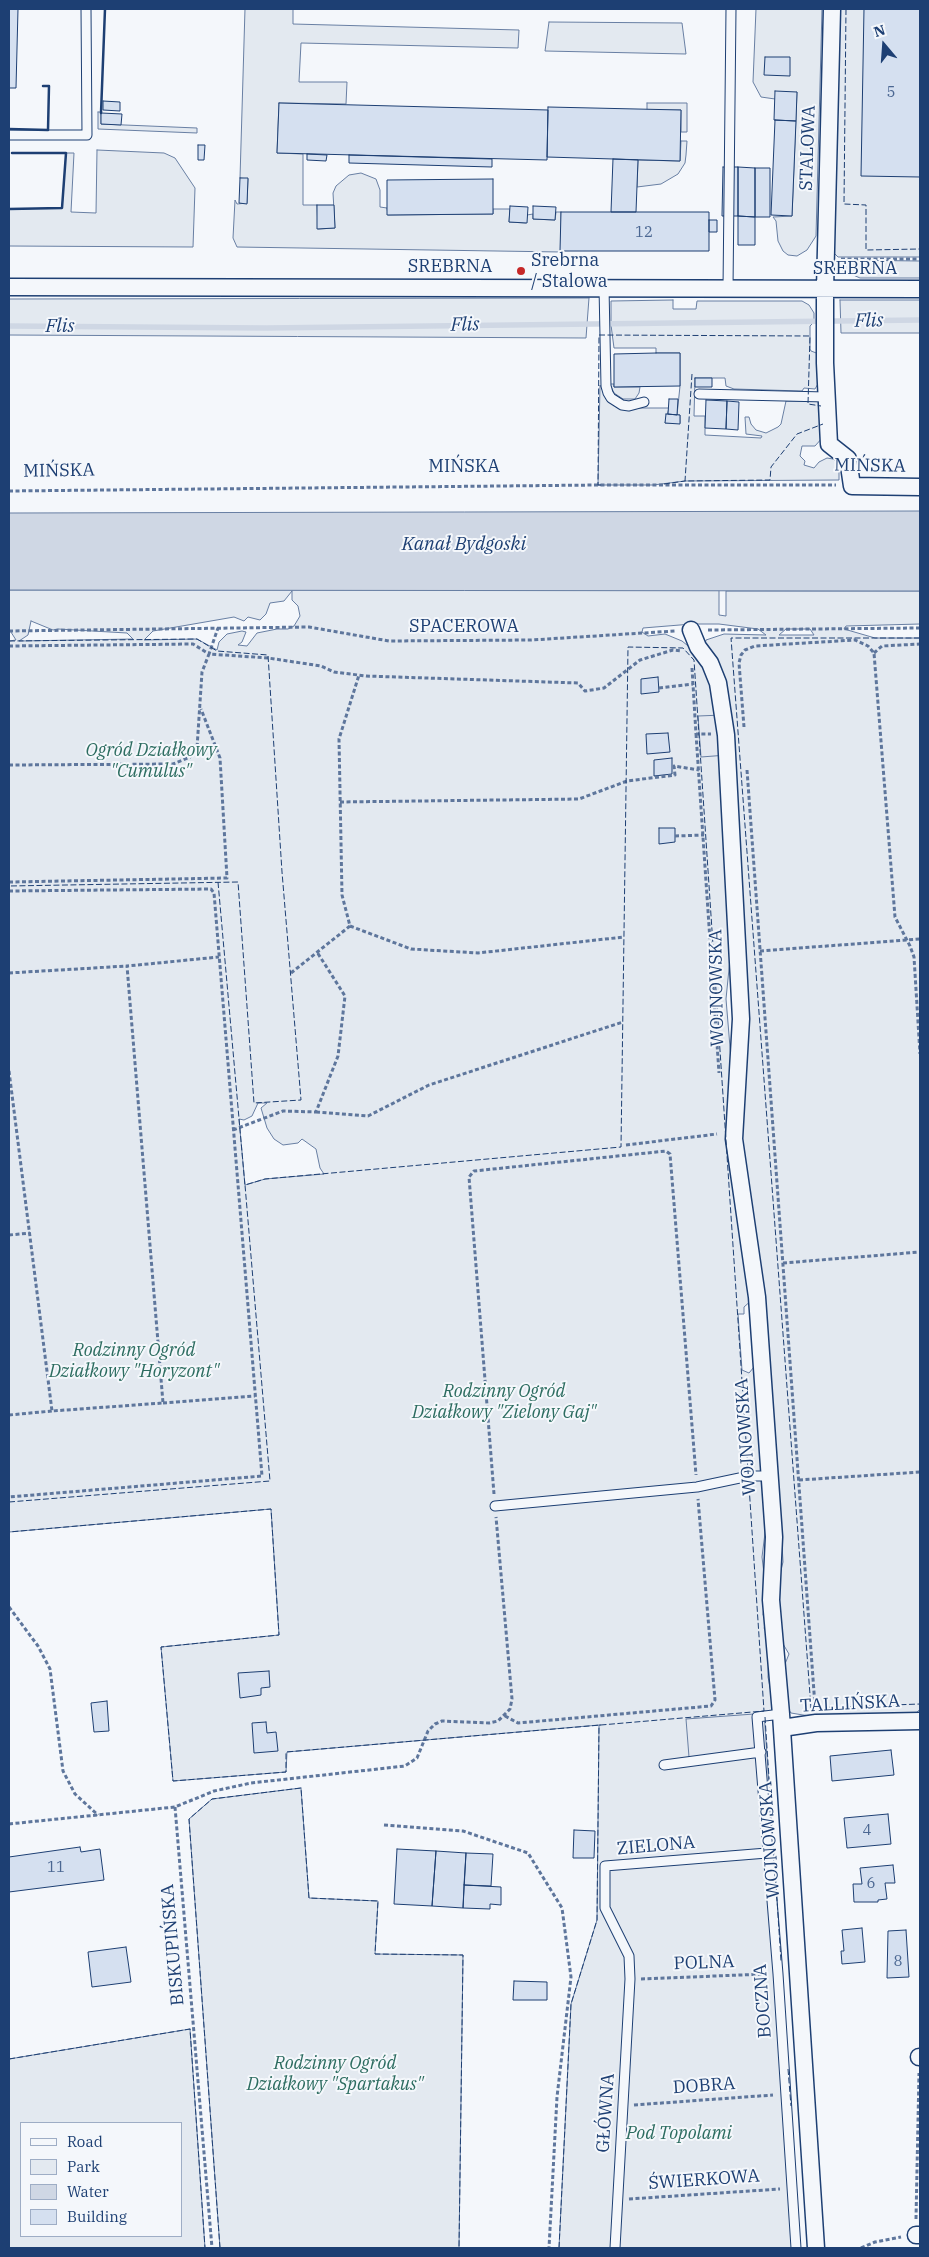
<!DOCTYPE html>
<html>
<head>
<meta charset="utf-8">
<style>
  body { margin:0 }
  #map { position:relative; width:929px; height:2257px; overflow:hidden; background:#f4f7fb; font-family:"IBM Plex Serif",serif }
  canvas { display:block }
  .frame { position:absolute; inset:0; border:10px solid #1d3f73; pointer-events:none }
  .legend { position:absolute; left:20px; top:2122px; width:162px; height:115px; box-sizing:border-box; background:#f4f7fb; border:1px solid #9eadc5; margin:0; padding:6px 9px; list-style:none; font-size:15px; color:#1d3f73 }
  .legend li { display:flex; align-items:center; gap:10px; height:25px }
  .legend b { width:25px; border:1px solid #9eadc5 }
  .north { position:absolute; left:859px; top:20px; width:50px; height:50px; -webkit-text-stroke:4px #f4f7fb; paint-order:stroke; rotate:342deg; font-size:14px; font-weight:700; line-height:20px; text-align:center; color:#1d3f73 }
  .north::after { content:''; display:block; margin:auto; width:18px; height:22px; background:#1d3f73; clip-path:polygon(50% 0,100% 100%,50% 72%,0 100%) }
</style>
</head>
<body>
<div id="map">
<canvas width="929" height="2257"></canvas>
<div class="frame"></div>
<ul class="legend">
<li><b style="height:6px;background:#f4f7fb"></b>Road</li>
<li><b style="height:14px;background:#e3e9f0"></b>Park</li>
<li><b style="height:14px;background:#cfd7e4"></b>Water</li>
<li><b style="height:14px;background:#d5e0f0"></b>Building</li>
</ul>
<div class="north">N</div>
</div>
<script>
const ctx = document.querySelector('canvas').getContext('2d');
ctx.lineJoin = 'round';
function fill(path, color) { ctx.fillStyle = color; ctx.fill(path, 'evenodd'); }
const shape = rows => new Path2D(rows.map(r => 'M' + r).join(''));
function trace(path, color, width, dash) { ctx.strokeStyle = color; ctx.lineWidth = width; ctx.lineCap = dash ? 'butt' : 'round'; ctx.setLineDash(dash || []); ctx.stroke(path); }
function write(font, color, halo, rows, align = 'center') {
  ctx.font = font + ' "IBM Plex Serif",serif'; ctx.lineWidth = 4; ctx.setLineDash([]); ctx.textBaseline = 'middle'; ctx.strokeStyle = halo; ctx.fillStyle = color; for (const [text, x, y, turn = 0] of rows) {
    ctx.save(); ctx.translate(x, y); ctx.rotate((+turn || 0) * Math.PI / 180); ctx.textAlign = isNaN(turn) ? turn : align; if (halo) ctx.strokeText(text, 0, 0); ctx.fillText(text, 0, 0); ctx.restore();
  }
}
const green = shape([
  [245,9,293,9,293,24,519,30,518,48,301,43,299,82,347,82,346,104,279,103,277,153,303,154,303,205,317,205,318,229,335,228,333,193,336,186,349,175,361,173,376,179,380,190,380,207,387,208,388,215,493,214,493,209,510,209,509,222,526,223,527,215,533,214,533,219,555,220,556,212,561,212,561,252,237,247,233,238,235,200,237,204,247,203,248,179,240,178,245,9],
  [756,9,822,9,816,236,807,250,797,256,788,255,783,251,778,241,776,221,773,217,792,216,797,92,775,99,761,97,753,82,756,9],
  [837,9,920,9,920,257,838,257,834,253,837,9],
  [549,22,682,23,686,54,545,51,549,22],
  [647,103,687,103,687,132,681,132,681,110,647,110,647,103],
  [98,112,101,112,101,124,197,128,197,133,98,129,98,112],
  [681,141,687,141,686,155,685,163,678,174,661,184,637,187,638,160,680,161,681,141],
  [97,150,164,153,175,158,195,188,193,247,9,246,9,209,62,208,66,153,74,153,71,212,96,213,97,150],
  [836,260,920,261,920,278,860,278,842,270,836,260],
  [589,298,586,338,9,335,9,299,589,298],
  [673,300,673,309,696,309,697,301,802,301,809,305,814,313,814,322,810,326,810,349,811,351,819,354,819,382,815,389,804,388,802,391,734,389,726,386,725,378,695,378,694,416,705,416,705,435,761,438,762,436,746,434,745,417,749,417,751,424,756,430,766,433,778,427,781,424,786,401,820,401,823,437,815,446,802,446,800,456,805,461,804,465,814,468,819,462,827,458,839,460,839,480,685,481,653,485,598,485,600,385,606,397,616,406,624,408,669,408,665,423,680,423,680,415,677,415,680,386,680,353,656,353,656,348,614,348,611,325,611,301,673,300],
  [840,300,920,300,920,333,841,333,840,300],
  [610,384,614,384,614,387,640,387,639,393,635,399,623,399,614,393,610,384],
  [9,590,719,590,719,615,726,616,726,591,920,591,920,624,846,626,844,629,875,638,920,638,920,1709,909,1721,893,1722,881,1716,824,1718,803,1715,791,1713,784,1703,783,1669,789,1654,780,1639,774,1598,783,1562,780,1510,774,1460,772,1416,768,1399,764,1361,759,1356,758,1345,761,1333,764,1330,758,1258,742,1175,738,1117,746,1007,745,986,740,953,731,749,721,675,713,659,704,649,706,640,724,634,766,635,758,629,719,624,692,624,643,628,642,632,648,636,665,634,682,641,698,654,706,663,714,682,719,711,732,939,726,999,732,1071,729,1085,730,1125,726,1131,727,1138,730,1143,735,1179,740,1192,739,1201,743,1213,747,1215,750,1222,744,1229,753,1299,744,1307,744,1314,738,1314,742,1370,749,1373,754,1367,765,1455,763,1484,767,1517,762,1557,766,1590,763,1615,768,1622,764,1628,769,1637,768,1677,775,1712,764,1711,800,2248,559,2248,571,2004,597,1920,599,1725,287,1752,286,1772,173,1781,161,1647,279,1635,271,1509,9,1532,9,641,16,640,9,629,9,590],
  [292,591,292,600,298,606,300,616,294,626,288,629,277,629,257,633,247,646,238,645,242,642,246,632,242,631,227,634,219,642,217,650,197,639,144,640,153,631,234,617,244,621,248,617,260,620,266,614,270,603,284,601,292,591],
  [31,621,53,630,58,629,127,633,133,639,19,641,28,635,31,621],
  [786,629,810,629,814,635,779,635,786,629],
  [258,1103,267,1103,261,1108,267,1128,274,1139,283,1145,298,1143,302,1139,316,1149,320,1168,324,1174,265,1179,245,1185,239,1119,244,1120,252,1116,258,1103],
  [301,1788,309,1898,378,1901,375,1954,463,1955,459,2248,220,2248,189,1819,212,1799,301,1788],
  [190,2029,205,2248,9,2248,9,2059,190,2029],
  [21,2123,181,2123,181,2236,21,2236,21,2123]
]);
fill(green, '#e3e9f0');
trace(green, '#687fa3', 1);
const parking = shape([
  [723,715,727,755,701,757,698,716,723,715],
  [754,1714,756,1752,689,1757,686,1719,754,1714]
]);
fill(parking, '#e3e8f0');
trace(parking, '#687fa3', 1);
const water = shape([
  [920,511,920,591,9,590,9,513,920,511]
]);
fill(water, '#cfd7e4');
trace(water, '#687fa3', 1);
trace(shape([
  [9,326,266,328,920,320]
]), '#cfd7e4', 5.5);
const building = shape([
  [9,9,18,9,16,88,9,88,9,9],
  [864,9,920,9,920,177,861,176,864,9],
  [765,57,790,57,790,76,764,75,765,57],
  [775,91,797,92,796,121,774,120,775,91],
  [103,101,120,102,120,111,103,110,103,101],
  [279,103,548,110,547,160,277,153,279,103],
  [548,107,681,110,680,161,547,157,548,107],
  [101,113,122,114,121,125,101,124,101,113],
  [775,120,796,121,792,216,771,215,775,120],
  [198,145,205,145,204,160,198,160,198,145],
  [307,154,327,155,326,161,307,160,307,154],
  [349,155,492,159,492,167,349,163,349,155],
  [613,159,638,160,636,212,611,212,613,159],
  [723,167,738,167,738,216,722,216,723,167],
  [738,167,755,168,755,217,738,216,738,167],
  [755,168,770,168,770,217,755,217,755,168],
  [240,178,248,178,247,204,239,203,240,178],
  [493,179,493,214,387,215,387,180,493,179],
  [317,205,334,205,335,228,317,229,317,205],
  [510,206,528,207,527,223,509,222,510,206],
  [533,206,556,207,555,220,533,219,533,206],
  [561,212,709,212,709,251,560,251,561,212],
  [738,216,755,217,755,245,738,245,738,216],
  [709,220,717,220,717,232,709,232,709,220],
  [656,353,680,353,680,386,614,387,614,354,656,353],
  [695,378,712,378,712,387,695,387,695,378],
  [669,399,678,399,677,415,668,414,669,399],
  [706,400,727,401,726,429,705,428,706,400],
  [727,401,739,402,738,430,726,429,727,401],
  [666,414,680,415,680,424,665,423,666,414],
  [658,677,659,692,641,694,641,679,658,677],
  [668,733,670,752,647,754,646,734,668,733],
  [672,758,672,774,654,776,654,760,672,758],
  [659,828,675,828,675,842,659,844,659,828],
  [269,1671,270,1687,261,1688,261,1695,240,1698,238,1673,269,1671],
  [107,1701,109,1731,94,1732,91,1703,107,1701],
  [266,1722,267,1733,276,1732,278,1751,254,1753,252,1723,266,1722],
  [891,1750,894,1775,832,1781,830,1756,891,1750],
  [888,1814,891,1844,847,1848,844,1818,888,1814],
  [574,1830,595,1831,594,1858,573,1858,574,1830],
  [80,1847,81,1852,100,1849,104,1880,9,1892,9,1857,80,1847],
  [397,1849,436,1851,432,1906,394,1904,397,1849],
  [436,1851,466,1853,463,1908,432,1906,436,1851],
  [466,1853,493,1854,491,1886,464,1885,466,1853],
  [893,1865,895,1883,885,1883,887,1899,878,1900,878,1902,854,1902,853,1884,862,1884,860,1868,893,1865],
  [464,1885,501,1887,501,1905,490,1904,490,1909,463,1908,464,1885],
  [862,1928,865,1962,842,1964,841,1951,844,1951,842,1930,862,1928],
  [906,1930,909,1977,887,1978,888,1931,906,1930],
  [126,1947,131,1982,92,1987,88,1952,126,1947],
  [514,1981,547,1982,547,2000,513,2000,514,1981]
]);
fill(building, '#d5e0f0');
trace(building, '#1d3f73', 1);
const lane = shape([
  [9,135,87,135,86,9],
  [604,287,606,386,608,393,611,398,622,405,629,406,644,402],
  [728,288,731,9],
  [699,394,826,397],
  [495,1506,697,1487,749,1476,768,1476],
  [781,1714,757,1717,778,1974,796,2248],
  [664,1765,761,1752],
  [615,2248,630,1979,629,1956,605,1908,605,1866,767,1853]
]);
const street = shape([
  [832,9,825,289,825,363,829,444,848,459,852,486,920,487],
  [9,287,920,289],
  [691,630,698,647,710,663,718,683,726,735,741,1019,734,1139,757,1297,774,1537,771,1600,781,1714,816,2248],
  [782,1728,816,1723,920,1721],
  [919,2057,920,2057],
  [916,2235,920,2235]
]);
trace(lane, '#1d3f73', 11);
trace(street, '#1d3f73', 19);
trace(shape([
  [841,259,920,259],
  [9,491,598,485,836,485],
  [708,630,920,628],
  [9,631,309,627,389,641,531,640,675,631],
  [9,646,193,644,209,654,218,628],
  [874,653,882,646,920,644],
  [692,668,696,734,711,734],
  [659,688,693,684],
  [744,727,739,663,741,655,745,650,755,646,855,640,868,646,874,653,895,917,910,946,914,957,920,1054],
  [696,734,719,1073],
  [9,765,173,764,190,757,197,748,202,672,209,654,268,658,321,666,334,672,366,676,578,683,585,691,604,688,640,660,673,650,682,651],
  [747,770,815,1706],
  [340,802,579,799,627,781,675,775,674,766,699,770],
  [675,836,704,835],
  [9,882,227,878,220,758,201,709],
  [9,891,211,889,214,893,262,1476,9,1497],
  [350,926,411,949,478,953,624,937],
  [760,951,920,939],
  [9,973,127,966],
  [291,973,350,926,342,895,339,739,359,675],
  [9,1071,52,1411,163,1403,127,966,219,957],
  [316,1112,368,1116,429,1085,623,1022],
  [233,1130,283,1111,316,1112,338,1056,345,996,317,952],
  [626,1145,717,1134],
  [9,1235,30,1233],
  [783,1263,920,1252],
  [163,1403,255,1396],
  [9,1415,52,1411],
  [799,1480,920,1472],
  [494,1494,469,1177,474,1171,666,1151,670,1154,696,1475],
  [9,1607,38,1646,50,1669,63,1771,75,1794,98,1815],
  [505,1716,518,1723,711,1706,715,1700,698,1499],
  [175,1807,212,2248],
  [9,1824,175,1807,214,1791,251,1783,405,1766,417,1758,428,1731,435,1724,442,1721,489,1723,498,1721,510,1709,512,1699,496,1517],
  [384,1825,463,1831,528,1853,562,1908,571,1977,557,2097,549,2248],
  [641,1979,765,1974],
  [634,2105,773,2095],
  [629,2199,780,2189],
  [916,2219,919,2073],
  [861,2248,875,2242,901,2237]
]), '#5e769c', 3, [4, 2.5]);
trace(lane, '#f4f7fb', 9);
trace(street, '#f4f7fb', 16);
trace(shape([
  [846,9,844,204,866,205,866,250,920,249],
  [692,374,685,481,770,480,771,467,797,434,823,424],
  [664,484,685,481],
  [601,485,598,485,599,335,810,336,808,404,821,406],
  [920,638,731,638,811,1708,920,1704],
  [9,641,197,639,217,651,268,655,282,872,301,1100,254,1103,238,882,9,886],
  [218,882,245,1186],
  [9,1502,270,1481,245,1185,265,1179,621,1147,628,647,683,648,694,660,764,1711,286,1752,286,1772,173,1781,161,1647,279,1635,271,1509,9,1532],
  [765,1717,781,1961],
  [9,2059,190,2029,205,2248],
  [788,2069,791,2106],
  [220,2248,189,1819,212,1799,301,1788,309,1898,378,1901,375,1954,463,1955,459,2248],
  [559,2248,571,2004,597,1920,599,1725,601,1725]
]), '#1d3f73', 1, [6, 2.5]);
trace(shape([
  [101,113,105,9],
  [9,129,48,130,49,86,43,86],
  [9,209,62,208,66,153,12,153]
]), '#1d3f73', 2.5);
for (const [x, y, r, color] of [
  [521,271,5,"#c62828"]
]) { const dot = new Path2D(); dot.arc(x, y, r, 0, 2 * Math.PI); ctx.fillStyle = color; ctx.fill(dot); trace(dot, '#f4f7fb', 2); }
write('15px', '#4b6792', null, [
  ["5",891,93],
  ["12",644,233],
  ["4",867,1831],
  ["11",56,1868],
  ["6",871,1884],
  ["8",898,1962]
]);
write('18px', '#1d3f73', '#f4f7fb', [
  ["STALOWA",808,148,-88],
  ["SREBRNA",450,267],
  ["SREBRNA",855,269],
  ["MIŃSKA",870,466,1],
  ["MIŃSKA",464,467],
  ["MIŃSKA",59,471,-1],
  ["SPACEROWA",464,627],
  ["WOJNOWSKA",717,988,-91],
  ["WOJNOWSKA",746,1437,-94],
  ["TALLIŃSKA",850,1704,-3],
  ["WOJNOWSKA",770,1840,-94],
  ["ZIELONA",656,1846,-5],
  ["BISKUPIŃSKA",173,1945,-95],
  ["POLNA",704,1963,-2],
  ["BOCZNA",763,2001,-94],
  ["DOBRA",704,2086,-4],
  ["GŁÓWNA",606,2113,-86],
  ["ŚWIERKOWA",704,2180,-4]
]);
write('18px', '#1d3f73', '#f4f7fb', [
  ["Srebrna",531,261],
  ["/ Stalowa",531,282]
], 'left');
write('italic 18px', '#2c6c60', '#f4f7fb', [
  ["Ogród Działkowy",151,751],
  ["\"Cumulus\"",151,772],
  ["Rodzinny Ogród",134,1351],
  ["Działkowy \"Horyzont\"",134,1372],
  ["Rodzinny Ogród",504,1392],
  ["Działkowy \"Zielony Gaj\"",504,1413],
  ["Rodzinny Ogród",335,2064],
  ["Działkowy \"Spartakus\"",335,2085],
  ["Pod Topolami",679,2134]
]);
write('italic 19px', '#1d3f73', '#f4f7fb', [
  ["Flis",869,321,-1],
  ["Flis",465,325,-1],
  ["Flis",60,327],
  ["Kanał Bydgoski",464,545]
]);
</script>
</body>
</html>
